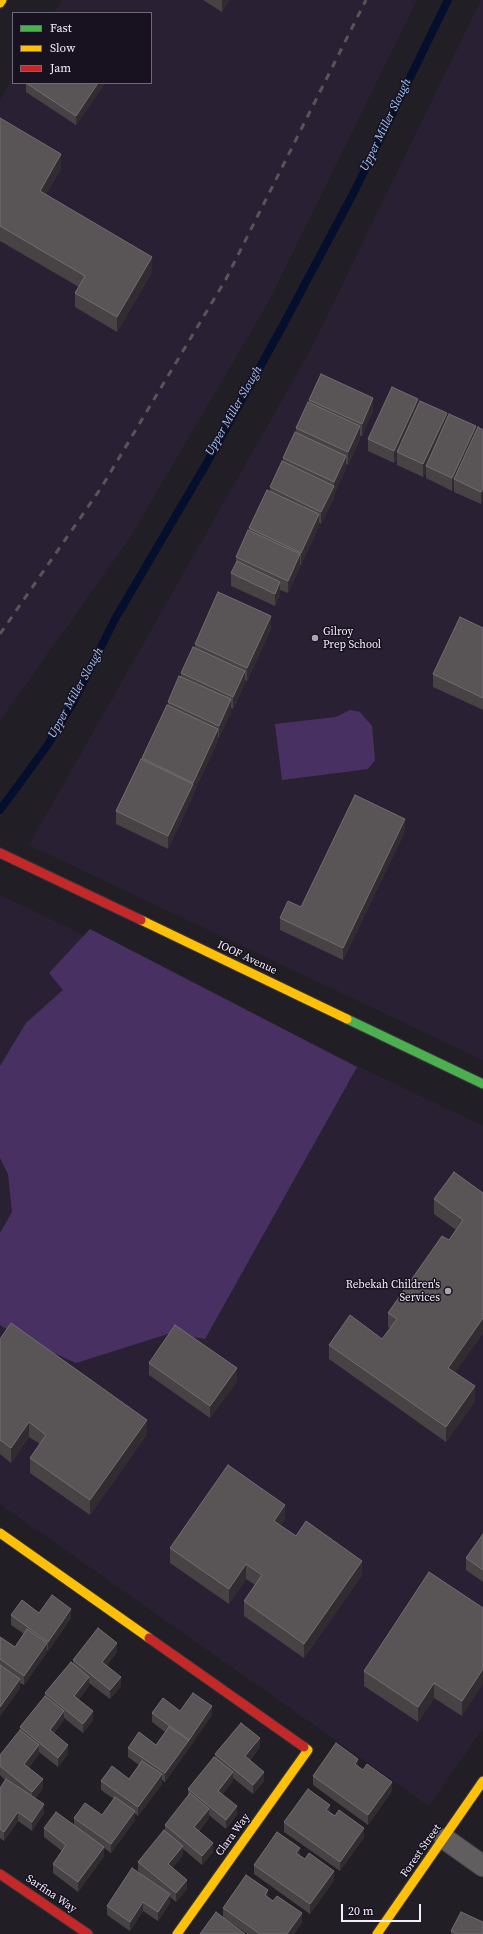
<!DOCTYPE html>
<html>
<head>
<meta charset="utf-8">
<style>
  body { margin:0 }
  #map { position:relative; width:483px; height:1934px; overflow:hidden; background:#221e26; font-family:"Source Serif 4",serif }
  canvas { display:block }
  .legend { position:absolute; left:12px; top:12px; width:140px; height:72px; box-sizing:border-box; background:#181220; border:1px solid #706a77; margin:0; padding:5px 7px; list-style:none; font-size:12px; color:#f3eff9 }
  .legend li { display:flex; align-items:center; gap:8px; height:20px }
  .legend b { width:20px; border:1px solid #706a77 }
  .scale { position:absolute; left:341px; top:1904px; width:80px; height:18px; box-sizing:border-box; border:2px solid #f3eff9; border-top:0; padding-left:5px; font-size:12px; line-height:14px; white-space:nowrap; color:#f3eff9; -webkit-text-stroke:3px #181220; paint-order:stroke }
</style>
</head>
<body>
<div id="map">
<canvas width="483" height="1934"></canvas>
<ul class="legend">
<li><b style="height:5px;background:#4caf50"></b>Fast</li>
<li><b style="height:5px;background:#ffc107"></b>Slow</li>
<li><b style="height:5px;background:#c62828"></b>Jam</li>
</ul>
<div class="scale">20 m</div>
</div>
<script>
const ctx = document.querySelector('canvas').getContext('2d');
ctx.lineJoin = 'round';
function fill(path, color) { ctx.fillStyle = color; ctx.fill(path, 'evenodd'); }
const shape = rows => new Path2D(rows.map(r => 'M' + r).join(''));
function trace(path, color, width, dash) { ctx.strokeStyle = color; ctx.lineWidth = width; ctx.lineCap = dash ? 'butt' : 'round'; ctx.setLineDash(dash || []); ctx.stroke(path); }
function write(font, color, halo, rows, align = 'center') {
  ctx.font = font + ' "Source Serif 4",serif'; ctx.lineWidth = 3; ctx.setLineDash([]); ctx.textBaseline = 'middle'; ctx.strokeStyle = halo; ctx.fillStyle = color; for (const [text, x, y, turn = 0] of rows) {
    ctx.save(); ctx.translate(x, y); ctx.rotate((+turn || 0) * Math.PI / 180); ctx.textAlign = isNaN(turn) ? turn : align; if (halo) ctx.strokeText(text, 0, 0); ctx.fillText(text, 0, 0); ctx.restore();
  }
}
fill(shape([
  [62,0,417,0,269,301,129,539,0,721,0,100,13,79,13,83,151,83,151,13,54,13],
  [481,0,483,0,483,1060,29,845,310,351],
  [0,895,483,1126,483,1728,429,1806,0,1504]
]), '#292133');
fill(shape([
  [350,710,360,712,372,726,375,760,368,769,282,780,275,724,336,717],
  [90,929,357,1067,205,1339,171,1333,76,1363,19,1337,0,1325,0,1233,12,1212,8,1174,0,1158,0,1066,26,1023,63,990,49,973]
]), '#483162');
trace(shape([
  [0,810,47,746,74,701,115,619,205,466,281,329,354,192,448,0]
]), '#030f2d', 8);
const street = shape([
  [445,1839,483,1866]
]);
const fast = shape([
  [347,1019,483,1084]
]);
const slow = shape([
  [0,3,2,0],
  [141,920,347,1019],
  [0,1533,149,1638],
  [177,1934,308,1750,304,1747],
  [377,1934,483,1781]
]);
const jam = shape([
  [0,853,141,920],
  [149,1638,304,1747],
  [0,1874,88,1934]
]);
trace(street, '#3b383e', 23);
trace(fast, '#3b383e', 11);
trace(slow, '#3b383e', 11);
trace(jam, '#3b383e', 11);
trace(street, '#615e5f', 21);
trace(fast, '#4caf50', 9);
trace(slow, '#ffc107', 9);
trace(jam, '#c62828', 9);
trace(shape([
  [0,634,101,488,226,279,366,0]
]), '#585559', 3, [7, 7]);
fill(shape([
  [203,0,229,0,222,12],
  [26,83,105,83,76,125,26,92],
  [0,118,61,169,46,194,152,272,117,332,75,307,75,293,79,287,0,241],
  [309,400,373,410,362,436,360,436,360,439,348,465,346,464,346,468,334,495,334,498,321,524,319,523,319,526,301,565,300,565,300,567,288,593,280,590,280,595,275,606,231,586,231,573,236,564,236,557,249,531,249,528,270,491,270,487,283,462,283,458,296,433,296,428,309,402],
  [418,405,476,433,483,430,483,500,481,504,454,492,454,485,452,491,426,478,426,472,423,477,397,465,397,459,394,463,368,451,368,439],
  [483,628,483,710,433,687,433,674],
  [271,629,247,681,245,680,245,683,233,709,231,708,231,712,219,738,218,737,218,741,193,794,193,796,168,849,116,824,116,811,142,759,168,705,168,702,181,676,181,673,195,647,195,644],
  [405,831,343,960,280,930,280,918,301,907],
  [483,1193,483,1333,455,1372,475,1401,446,1442,329,1359,329,1345,382,1339,390,1328,388,1327,388,1313,449,1240,456,1230,434,1214,434,1199],
  [0,1339,147,1434,90,1515,30,1473,30,1458,40,1444,29,1437,11,1463,0,1454],
  [149,1363,237,1381,210,1418,149,1375],
  [285,1519,280,1526,296,1536,362,1575,304,1658,244,1616,244,1601,255,1585,246,1579,229,1604,170,1563,170,1548],
  [483,1534,483,1582,466,1570,466,1558],
  [483,1608,462,1716,434,1698,418,1722,364,1686,364,1671],
  [39,1613,71,1618,48,1651,47,1650,47,1652,24,1685,20,1683,20,1688,0,1716,0,1637,15,1647,24,1634,11,1625,11,1615],
  [117,1652,107,1665,121,1686,110,1699,89,1683,89,1686,79,1699,93,1720,83,1733,64,1718,64,1720,54,1733,68,1754,58,1767,39,1752,39,1754,29,1767,43,1788,35,1798,44,1813,32,1831,18,1821,4,1841,0,1838,0,1788,5,1780,0,1775,0,1755,20,1730,20,1727,45,1696,45,1693,73,1663,73,1660],
  [180,1711,212,1715,165,1782,162,1780,162,1784,138,1816,135,1814,135,1820,111,1853,104,1848,104,1856,78,1892,53,1873,53,1864,62,1851,44,1837,44,1828,74,1825,74,1818,102,1815,114,1799,101,1790,101,1781,129,1779,139,1765,128,1757,128,1748,156,1745,165,1732,152,1722,152,1713],
  [260,1747,250,1760,264,1781,253,1794,233,1778,233,1781,222,1794,237,1815,226,1829,209,1815,209,1818,199,1831,213,1852,202,1865,183,1849,183,1855,172,1868,187,1889,176,1902,170,1897,170,1903,158,1921,143,1911,130,1931,107,1915,107,1906,146,1878,138,1871,138,1862,165,1831,165,1825,188,1796,188,1789,215,1758,215,1754],
  [358,1767,392,1791,368,1825,313,1785,313,1776],
  [330,1812,364,1837,340,1871,284,1832,284,1822],
  [300,1856,334,1880,310,1914,254,1874,254,1865],
  [268,1898,302,1922,294,1934,247,1934,223,1917,223,1908],
  [451,1931,483,1934,451,1934]
]), '#474244');
fill(shape([
  [222,0,229,0,222,12],
  [98,83,105,83,76,125,76,116],
  [61,154,61,169,40,205,40,191],
  [152,257,152,272,117,332,117,317],
  [373,398,373,410,362,436,362,424],
  [418,399,418,411,397,452,397,459,394,463,394,451],
  [447,413,447,425,426,466,426,472,423,477,423,464],
  [360,426,360,439,348,465,348,452],
  [476,426,476,439,454,479,454,485,452,491,452,478],
  [346,456,346,468,334,495,334,482],
  [334,486,334,498,321,524,321,512],
  [483,488,483,500,481,504,481,492],
  [319,514,319,526,301,565,301,553],
  [300,554,300,567,288,593,288,581],
  [280,582,280,595,275,606,275,594],
  [271,616,271,629,247,681,247,668],
  [245,671,245,683,233,709,233,697],
  [231,699,231,712,219,738,219,726],
  [218,729,218,741,193,794,193,796,168,849,168,836,193,784,193,783],
  [405,819,405,831,343,960,343,948],
  [483,1318,483,1333,448,1382,448,1368],
  [237,1368,237,1381,210,1418,210,1406],
  [475,1386,475,1401,446,1442,446,1427],
  [147,1420,147,1434,90,1515,90,1500],
  [29,1422,29,1437,11,1463,11,1448],
  [285,1505,285,1519,274,1536,274,1521],
  [362,1561,362,1575,304,1658,304,1644],
  [246,1564,246,1579,229,1604,229,1589],
  [71,1609,71,1618,48,1651,48,1642],
  [47,1643,47,1652,24,1685,24,1676],
  [117,1643,117,1652,102,1671,102,1662],
  [483,1669,483,1684,462,1716,462,1701],
  [89,1677,89,1686,74,1705,74,1696],
  [121,1677,121,1686,110,1699,110,1690],
  [20,1679,20,1688,0,1716,0,1707],
  [434,1683,434,1698,418,1722,418,1707],
  [212,1706,212,1715,189,1749,189,1740],
  [64,1711,64,1720,50,1739,50,1730],
  [93,1711,93,1720,83,1733,83,1724],
  [260,1738,260,1747,245,1765,245,1756],
  [189,1740,189,1749,165,1782,165,1773],
  [39,1745,39,1754,24,1773,24,1764],
  [68,1745,68,1754,58,1767,58,1758],
  [358,1759,358,1768,355,1764],
  [233,1772,233,1781,218,1800,218,1791],
  [264,1772,264,1781,253,1794,253,1785],
  [162,1774,162,1784,138,1816,138,1807],
  [43,1779,43,1788,32,1802,32,1792],
  [392,1782,392,1791,368,1825,368,1815],
  [44,1804,44,1813,32,1831,32,1822],
  [330,1805,330,1814,326,1810],
  [237,1806,237,1815,226,1829,226,1820],
  [209,1809,209,1818,194,1836,194,1827],
  [135,1811,135,1820,111,1853,111,1844],
  [18,1812,18,1821,4,1841,4,1832],
  [364,1828,364,1837,340,1871,340,1862],
  [213,1843,213,1852,202,1865,202,1856],
  [183,1846,183,1855,168,1873,168,1864],
  [104,1847,104,1856,78,1892,78,1882],
  [300,1848,300,1857,296,1853],
  [334,1871,334,1880,310,1914,310,1904],
  [187,1880,187,1889,176,1902,176,1893],
  [268,1890,268,1899,265,1895],
  [170,1894,170,1903,158,1921,158,1912],
  [143,1902,143,1911,130,1931,130,1922],
  [302,1913,302,1922,294,1934,287,1934]
]), '#302c30');
const building = shape([
  [26,83,98,83,76,116,26,83],
  [0,118,61,154,40,191,152,257,117,317,75,293,85,276,0,226,0,118],
  [321,374,373,398,362,424,309,400,321,374],
  [392,387,418,399,394,451,368,439,392,387],
  [420,401,447,413,423,464,397,452,420,401],
  [308,402,360,426,348,452,296,428,308,402],
  [449,414,476,426,452,478,426,466,449,414],
  [478,427,483,430,483,488,481,492,454,479,478,427],
  [295,432,346,456,334,482,283,458,295,432],
  [282,461,334,486,321,512,270,487,282,461],
  [267,490,319,514,301,553,249,528,267,490],
  [248,530,300,554,288,581,236,557,248,530],
  [237,561,280,582,275,594,231,573,237,561],
  [218,592,271,616,247,668,195,644,218,592],
  [460,617,483,628,483,698,433,674,460,617],
  [193,647,245,671,233,697,181,673,193,647],
  [179,676,231,699,219,726,168,702,179,676],
  [167,705,218,729,193,783,142,758,167,705],
  [141,759,193,784,168,836,116,811,141,759],
  [355,795,405,819,343,948,280,918,288,901,301,907,355,795],
  [454,1172,483,1193,483,1318,448,1368,475,1386,446,1427,329,1345,350,1315,382,1339,397,1319,388,1313,442,1236,449,1240,463,1220,434,1199,454,1172],
  [11,1323,147,1420,90,1500,30,1458,46,1435,29,1422,11,1448,0,1440,0,1339,11,1323],
  [175,1325,237,1368,210,1406,149,1363,175,1325],
  [228,1465,285,1505,274,1521,296,1536,306,1521,362,1561,304,1644,244,1601,262,1575,246,1564,229,1589,170,1548,228,1465],
  [483,1534,483,1570,466,1558,483,1534],
  [429,1572,483,1608,483,1669,462,1701,434,1683,418,1707,364,1671,429,1572],
  [52,1595,71,1609,48,1642,11,1615,22,1600,39,1613,52,1595],
  [98,1628,117,1643,102,1662,121,1677,110,1690,73,1660,98,1628],
  [27,1629,47,1643,24,1676,0,1659,0,1637,15,1647,27,1629],
  [71,1662,89,1677,74,1696,93,1711,83,1724,45,1693,71,1662],
  [0,1665,20,1679,0,1707,0,1665],
  [193,1693,212,1706,189,1740,152,1713,163,1698,180,1711,193,1693],
  [45,1696,64,1711,50,1730,68,1745,58,1758,20,1727,45,1696],
  [241,1723,260,1738,245,1756,264,1772,253,1785,215,1754,241,1723],
  [169,1727,189,1740,165,1773,128,1748,139,1732,156,1745,169,1727],
  [20,1730,39,1745,24,1764,43,1779,32,1792,0,1766,0,1755,20,1730],
  [336,1743,358,1759,355,1764,363,1770,367,1764,392,1782,368,1815,313,1776,336,1743],
  [214,1757,233,1772,218,1791,237,1806,226,1820,188,1789,214,1757],
  [142,1761,162,1774,138,1807,101,1781,112,1766,129,1779,142,1761],
  [6,1779,44,1804,32,1822,18,1812,4,1832,0,1829,0,1788,6,1779],
  [308,1789,330,1805,326,1810,335,1816,339,1810,364,1828,340,1862,284,1822,308,1789],
  [190,1793,209,1809,194,1827,213,1843,202,1856,165,1825,190,1793],
  [115,1797,135,1811,111,1844,74,1818,85,1803,102,1815,115,1797],
  [56,1812,104,1847,78,1882,53,1864,66,1845,44,1828,56,1812],
  [164,1830,183,1846,168,1864,187,1880,176,1893,138,1862,164,1830],
  [277,1832,300,1848,296,1853,305,1859,309,1853,334,1871,310,1904,254,1865,277,1832],
  [132,1868,170,1894,158,1912,143,1902,130,1922,107,1906,132,1868],
  [246,1875,268,1890,265,1895,273,1901,277,1896,302,1913,287,1934,260,1934,223,1908,246,1875],
  [216,1912,245,1934,200,1934,216,1912],
  [461,1912,483,1922,483,1934,457,1934,451,1931,461,1912]
]);
fill(building, '#595557');
trace(building, '#726d70', 1);
for (const [x, y, r, color] of [
  [315,638,4,"#aaa6af"],
  [448,1291,4,"#aaa6af"]
]) { const dot = new Path2D(); dot.arc(x, y, r, 0, 2 * Math.PI); ctx.fillStyle = color; ctx.fill(dot); trace(dot, '#181220', 1.5); }
write('11px', '#f3eff9', '#181220', [
  ["Gilroy",323,632],
  ["Prep School",323,645],
  ["Rebekah Children's",440,1285,"right"],
  ["Services",440,1298,"right"]
], 'left');
write('11px', '#f3eff9', '#181220', [
  ["IOOF Avenue",247,958,25],
  ["Clara Way",233,1835,-54],
  ["Forest Street",421,1851,-55],
  ["Sarfina Way",51,1894,34]
]);
write('italic 12px', '#9bc3fb', '#181220', [
  ["Upper Miller Slough",386,125,-64],
  ["Upper Miller Slough",234,411,-60],
  ["Upper Miller Slough",76,693,-61]
]);
</script>
</body>
</html>
